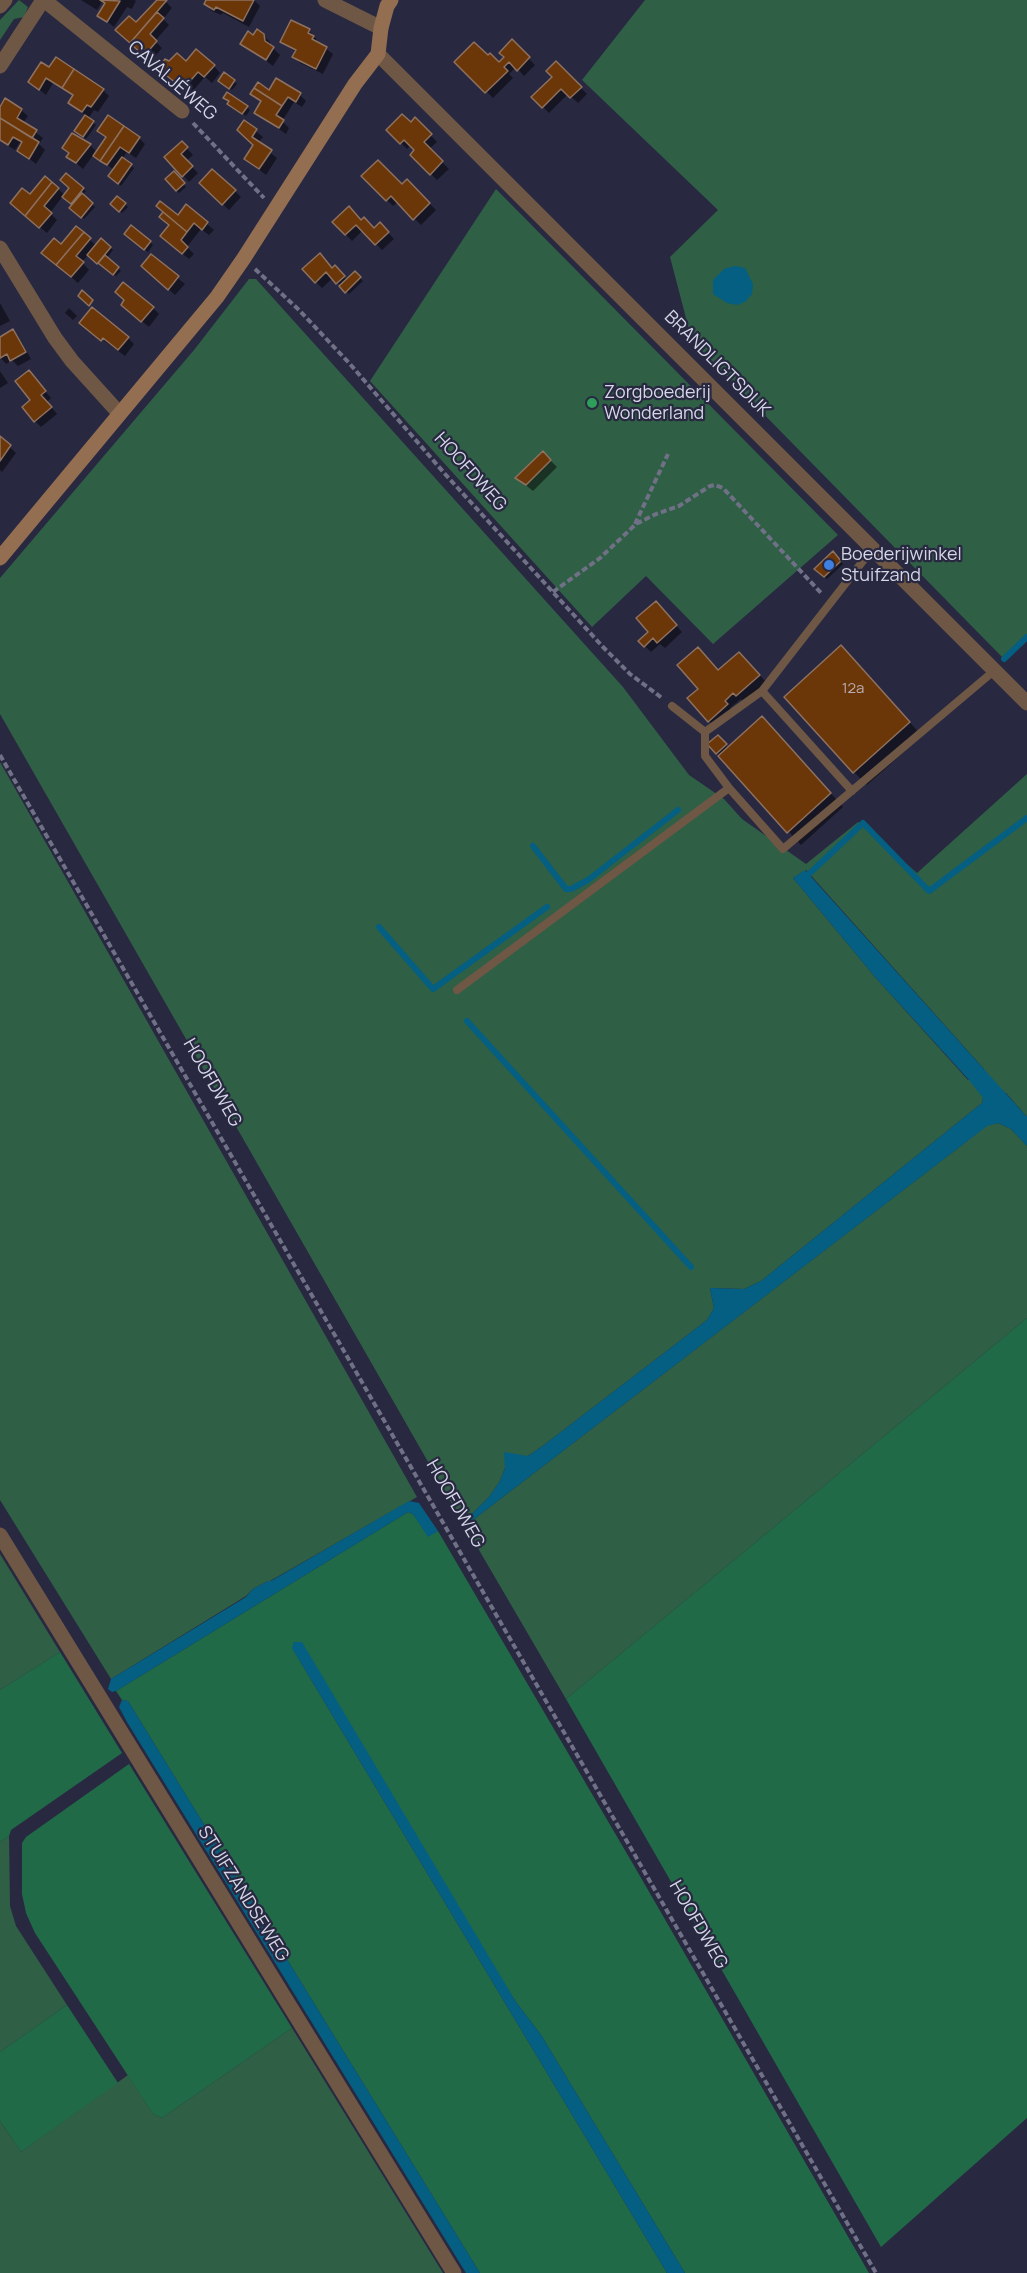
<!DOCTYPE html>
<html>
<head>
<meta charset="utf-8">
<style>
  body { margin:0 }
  canvas { display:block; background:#282841 }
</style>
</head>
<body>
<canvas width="1027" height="2273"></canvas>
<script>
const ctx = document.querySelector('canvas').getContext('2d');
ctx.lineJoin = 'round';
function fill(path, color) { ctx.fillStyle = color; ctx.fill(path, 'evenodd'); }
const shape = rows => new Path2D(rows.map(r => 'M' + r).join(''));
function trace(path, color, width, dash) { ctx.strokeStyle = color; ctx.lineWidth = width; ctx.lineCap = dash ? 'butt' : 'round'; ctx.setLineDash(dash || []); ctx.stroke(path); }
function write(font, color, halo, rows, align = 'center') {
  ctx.font = font + ' Manrope,sans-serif'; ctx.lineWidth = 4.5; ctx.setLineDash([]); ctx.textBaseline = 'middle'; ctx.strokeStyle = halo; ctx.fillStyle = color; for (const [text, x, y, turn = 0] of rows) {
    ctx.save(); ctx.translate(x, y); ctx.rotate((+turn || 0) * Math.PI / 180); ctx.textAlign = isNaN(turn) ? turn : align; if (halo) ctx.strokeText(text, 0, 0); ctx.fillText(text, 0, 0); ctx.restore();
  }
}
fill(shape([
  [19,0,28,7,24,17,14,19,0,40,0,20],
  [645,0,1027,0,1027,636,1004,659,692,341,670,257,718,210,582,80],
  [496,189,838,535,713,644,646,576,592,627,370,381],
  [249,279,256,279,623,687,689,775,724,799,742,819,806,864,858,822,917,873,1027,774,1027,1117,1006,1093,983,1098,982,1103,761,1281,744,1289,710,1288,714,1308,707,1320,544,1445,528,1456,516,1456,505,1468,500,1481,489,1497,463,1523,0,714,0,578,194,350],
  [806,870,984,1069,984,1070,968,1080,875,977,793,878],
  [0,762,417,1497,270,1581,268,1581,253,1589,246,1596,111,1679,0,1500],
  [998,1123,1011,1129,1027,1146,1027,1318,566,1699,465,1526,962,1145,987,1125],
  [0,1554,60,1652,0,1690],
  [9,1836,10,1906,16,1926,67,2005,0,2052,0,1842],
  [292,2028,443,2273,0,2273,0,2121,21,2152,128,2075,153,2114,162,2118]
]), '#2f5f45');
fill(shape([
  [1027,1318,1027,2118,881,2247,566,1699],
  [408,1512,413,1514,428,1536,438,1531,633,1864,869,2273,685,2273,541,2035,516,2002,292,1648,667,2273,480,2273,128,1701,122,1700,116,1691],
  [60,1652,122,1753,11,1830,9,1836,0,1842,0,1690],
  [129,1764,292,2028,162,2118,153,2114,35,1933,26,1913,22,1894,22,1843,26,1837],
  [67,2005,118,2083,21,2152,0,2121,0,2052]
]), '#216a47');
fill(shape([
  [735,266,745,268,753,284,752,294,745,302,737,305,727,303,713,294,713,280,724,269],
  [805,870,1027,1117,1027,1146,1011,1129,998,1123,987,1126,465,1526,463,1523,489,1497,500,1481,505,1468,504,1452,528,1456,544,1445,707,1320,714,1308,710,1288,744,1289,761,1281,982,1103,983,1098,969,1080,875,977,793,878],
  [409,1501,419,1503,438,1531,428,1537,413,1514,408,1512,116,1691,112,1692,108,1689,111,1679,246,1597,253,1589,268,1581,271,1581],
  [294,1642,302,1642,516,2002,541,2035,685,2273,667,2273,292,1648],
  [122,1700,128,1701,480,2273,466,2273,127,1722,119,1707]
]), '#045f82');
fill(shape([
  [81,0,134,0,136,1,132,9,127,7,114,27,99,15,106,4,102,2,97,10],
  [159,0,164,0,172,8,163,19,169,25,155,41,162,48,151,61,124,37],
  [207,0,254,0,260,6,249,27,223,13,221,15,212,11,205,4],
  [309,30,320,44,333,54,323,74,300,63,294,56,296,52,282,42],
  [263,35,270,42,271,46,280,55,273,66,242,43,254,37],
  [512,42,535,65,524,76,516,67,509,74,513,78,493,98,457,62,499,64,506,57],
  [186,63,214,66,220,73,212,83,205,77,190,94,162,68],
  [556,63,587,94,578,103,568,94,549,113,533,97,554,77],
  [42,64,103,90,109,96,98,112,94,110,88,119,96,125,86,139,78,134,86,116,70,102,74,96,53,83,46,95,30,82],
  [234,81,237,84,232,90,223,84],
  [269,92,300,95,306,101,302,107,294,102,288,112,282,121,289,128,286,134,256,113,262,103,252,94],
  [228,100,247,107,250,110,246,116,232,106],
  [0,110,21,110,28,116,23,123,43,138,39,144,45,150,36,164,18,150,23,143,20,142,15,150,0,141],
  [415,119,437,142,429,149,449,169,437,180,412,155,417,150,411,145,407,149,388,130,411,124],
  [244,122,263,137,258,143,277,158,266,175,246,159,255,146],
  [99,131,139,138,145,144,136,158,127,152,122,159,134,168,121,186,112,179,114,170,94,154,83,169,68,156,70,154,63,148,90,145,97,152,107,138],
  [182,143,193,155,186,161,198,173,189,182,166,157],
  [174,173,186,187,179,193,167,179],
  [67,175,86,191,82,196,95,207,84,219,71,208,74,205,63,196,50,213,57,220,47,233,18,209,30,196,58,189,65,195,71,188],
  [364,176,402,186,407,181,436,210,421,225,398,202,393,206],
  [201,183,235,191,241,197,229,210],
  [118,198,128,207,122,213,112,204],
  [186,206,214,230,209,235,201,229,187,247,194,254,189,259,168,242,170,226,161,217,164,212,178,217],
  [334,222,362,222,374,230,380,224,394,239,382,250,363,230,352,241],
  [76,228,97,246,101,240,113,250,107,258,121,271,116,276,88,255,82,262,89,270,78,283,50,259],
  [129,236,150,242,153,245,148,252],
  [319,255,347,280,355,273,363,281,349,294,333,278,322,288,316,282],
  [151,256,185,284,175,295,149,272],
  [126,301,153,308,159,314,149,327,129,311],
  [0,303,10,321,0,326],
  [69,308,77,316,73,320,65,313],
  [88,329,128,338,134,344,125,356],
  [13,331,19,338,31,359,18,366,12,360,6,364,0,357,0,338],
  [0,371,8,383,0,388],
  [35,379,51,398,47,402,57,414,41,427,35,421,32,400],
  [0,438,16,453,2,472,0,470],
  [543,453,557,467,533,491,517,478],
  [833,553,843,564,827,579,816,569],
  [662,610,682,632,665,648,660,644,651,652,640,641,650,632],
  [746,660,766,682,744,702,741,699,730,708,733,711,715,727,709,721,719,672],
  [854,660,922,736,867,785,854,772],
  [775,731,843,807,801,845,709,744,718,737,728,748]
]), '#0007');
trace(shape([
  [1004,659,1027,637],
  [533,846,566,889,571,889,588,880,678,810],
  [809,874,863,823,929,891,1027,818],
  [379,927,433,989,547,907],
  [467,1021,691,1267]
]), '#045f82', 6);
const building = shape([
  [100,0,120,1,107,22,97,16,105,3,100,0],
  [157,0,167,0,130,43,115,30,129,16,136,22,157,0],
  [206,0,254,0,243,21,216,7,214,10,204,4,206,0],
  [157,12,164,18,150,34,157,41,144,56,130,43,157,12],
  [291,20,310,29,308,33,314,36,312,39,327,47,316,69,292,57,296,50,280,42,291,20],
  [257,29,264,34,265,41,274,47,266,60,240,44,248,31,253,35,257,29],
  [512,39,530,57,517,71,509,62,504,67,508,71,485,93,454,62,474,42,488,55,490,53,499,62,504,57,499,53,512,39],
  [196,49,215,65,204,77,198,72,183,89,161,71,160,66,165,59,169,61,177,53,186,61,196,49],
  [56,57,74,69,62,88,46,78,39,90,28,82,41,62,49,67,56,57],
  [556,61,582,87,570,98,561,89,542,108,531,97,552,77,546,71,556,61],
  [74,69,104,89,91,107,87,105,82,112,68,103,73,95,62,88,74,69],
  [224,72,235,80,229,89,218,81,224,72],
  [276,78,301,93,296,102,288,97,282,106,254,88,258,82,269,90,276,78],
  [254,88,282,106,276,115,284,120,279,128,254,113,261,101,250,94,254,88],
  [227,92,248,106,242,114,227,104,229,101,223,98,227,92],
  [5,98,22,109,17,118,37,130,32,138,0,118,0,107,5,98],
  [402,114,411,122,415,117,432,134,424,142,443,161,430,175,410,155,414,150,404,140,400,144,386,130,402,114],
  [85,115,94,121,83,137,74,131,85,115],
  [108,115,124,126,100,161,93,156,106,137,97,131,108,115],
  [0,118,39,142,29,159,17,151,22,142,13,137,8,145,0,140,0,118],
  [244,120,257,129,252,137,272,150,259,169,244,159,253,145,237,130,244,120],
  [124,126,140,137,129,153,120,147,107,165,100,161,124,126],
  [72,133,91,144,76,163,66,157,69,153,62,148,72,133],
  [182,141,188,147,181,154,193,166,182,177,164,157,182,141],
  [122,157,132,164,118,184,108,176,122,157],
  [378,160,402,184,407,179,430,203,413,220,391,196,386,201,361,176,378,160],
  [212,169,236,190,222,205,199,183,212,169],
  [174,171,185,183,176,191,165,179,174,171],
  [66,173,84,188,71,204,62,197,69,188,60,180,66,173],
  [45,176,52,182,25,216,10,203,22,188,30,194,45,176],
  [52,182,59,188,44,206,52,213,39,228,25,216,52,182],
  [82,193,93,203,81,218,69,208,82,193],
  [117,196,126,203,119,212,110,204,117,196],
  [160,201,178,215,186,204,208,222,202,230,194,223,187,232,156,206,160,201],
  [349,206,361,220,364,217,374,228,380,222,389,232,375,245,356,225,345,235,332,222,349,206],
  [163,212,187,232,181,240,188,247,182,254,160,236,169,225,159,217,163,212],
  [131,225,151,241,144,250,124,234,131,225],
  [76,226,84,232,56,265,41,253,54,238,61,244,76,226],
  [84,232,91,238,76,256,84,262,71,277,56,265,84,232],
  [101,238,111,247,97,264,87,255,101,238],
  [320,253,332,268,335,265,345,276,336,284,326,272,315,283,302,269,320,253],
  [151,254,179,276,168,290,141,266,151,254],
  [105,255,119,267,113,275,98,263,105,255],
  [355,271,361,277,345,293,339,286,355,271],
  [123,282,154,307,141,322,121,305,124,300,115,292,123,282],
  [82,290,93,300,89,306,78,296,82,290],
  [92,307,129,337,118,350,103,338,101,341,79,323,92,307],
  [13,329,26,352,10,361,7,354,0,358,0,337,13,329],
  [29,370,46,391,41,395,52,407,34,422,22,407,30,400,15,381,29,370],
  [0,436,11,445,0,461,0,436],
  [543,451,551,460,526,485,515,478,543,451],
  [833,551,841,561,824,577,814,569,833,551],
  [656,601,677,625,657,643,653,638,644,647,638,641,648,632,636,618,656,601],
  [841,645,910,722,853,773,784,697,841,645],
  [698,647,718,670,739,652,760,675,736,696,733,693,725,701,728,704,708,722,687,698,698,689,677,665,698,647],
  [762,716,831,793,787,833,718,756,762,716],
  [718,735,727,744,716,754,707,744,718,735]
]);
fill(building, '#6b3608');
trace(building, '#8e715f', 1.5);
trace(shape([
  [193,123,264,198],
  [255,269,299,310,350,364,445,474,603,647,630,674,662,698],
  [635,524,668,454],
  [553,592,600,558,636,524,656,514,679,506,710,486,715,485,723,488,822,594],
  [0,755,876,2273]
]), '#707086', 4, [6, 3]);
trace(shape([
  [762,691,873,548],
  [672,706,705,732,762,691,852,791],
  [705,732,705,756,729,788],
  [457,990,729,788,783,849,995,670]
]), '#6e5745', 8);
trace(shape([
  [44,0,182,111],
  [325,0,381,28],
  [0,6,5,0],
  [378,54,1027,703],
  [0,66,43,0],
  [0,248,55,338,72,361,119,413],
  [0,1535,454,2273]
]), '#6e5745', 15);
trace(shape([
  [0,558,217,297,244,258,355,84,378,54,381,28,387,6,391,0]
]), '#936e51', 15);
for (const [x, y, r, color] of [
  [592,403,6,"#2e9e5b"],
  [829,565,6,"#3f7fe0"]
]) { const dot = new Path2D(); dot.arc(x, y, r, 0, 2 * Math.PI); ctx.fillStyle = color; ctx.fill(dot); trace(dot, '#282841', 2); }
write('15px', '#baaeaf', null, [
  ["12a",853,689]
]);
write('18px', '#d5d6e7', '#282841', [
  ["CAVALJÉWEG",172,81,41],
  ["BRANDLIGTSDIJK",717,364,45],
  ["HOOFDWEG",470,472,48],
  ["HOOFDWEG",212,1083,60],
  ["HOOFDWEG",455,1504,60],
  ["STUIFZANDSEWEG",243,1894,58],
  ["HOOFDWEG",698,1925,60]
]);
write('18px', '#d5d6e7', '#282841', [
  ["Zorgboederij",604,393],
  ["Wonderland",604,414],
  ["Boederijwinkel",841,555],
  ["Stuifzand",841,576]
], 'left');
</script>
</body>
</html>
